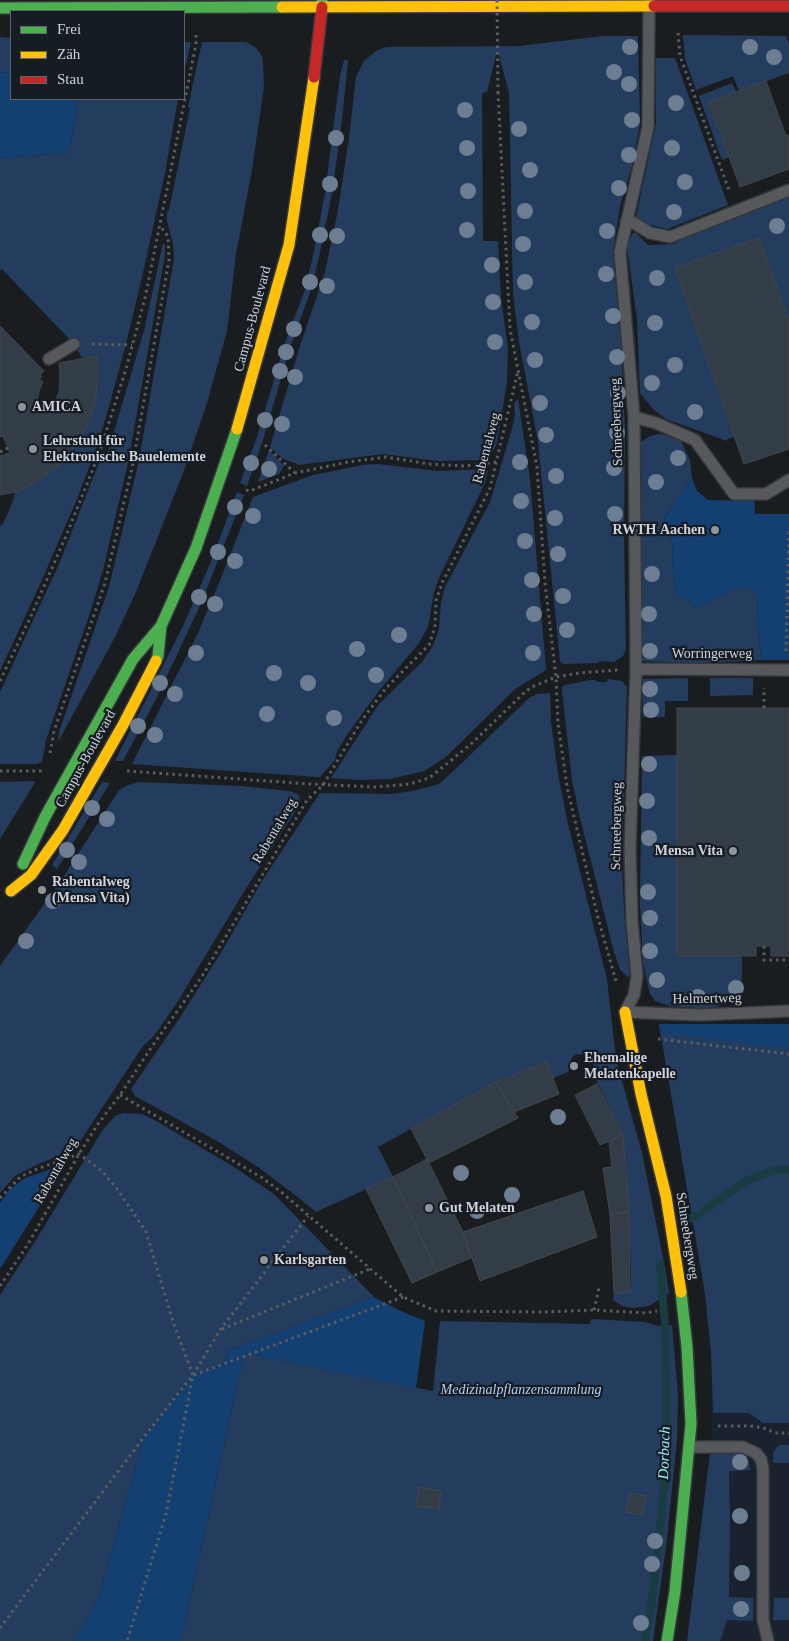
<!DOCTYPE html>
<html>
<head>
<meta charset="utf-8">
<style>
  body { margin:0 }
  #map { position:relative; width:789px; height:1641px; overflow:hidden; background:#1a1d20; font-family:"Times New Roman",serif }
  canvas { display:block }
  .legend { position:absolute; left:10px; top:10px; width:175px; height:90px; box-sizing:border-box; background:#161c24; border:1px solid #60656c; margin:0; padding:6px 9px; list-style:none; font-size:15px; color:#cfd3d9 }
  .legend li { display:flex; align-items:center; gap:10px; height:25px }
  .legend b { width:25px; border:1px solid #60656c }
</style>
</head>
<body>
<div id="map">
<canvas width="789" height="1641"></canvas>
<ul class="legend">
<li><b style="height:6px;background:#4caf50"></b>Frei</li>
<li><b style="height:6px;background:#ffc107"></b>Zäh</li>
<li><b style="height:6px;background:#c62828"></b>Stau</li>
</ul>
</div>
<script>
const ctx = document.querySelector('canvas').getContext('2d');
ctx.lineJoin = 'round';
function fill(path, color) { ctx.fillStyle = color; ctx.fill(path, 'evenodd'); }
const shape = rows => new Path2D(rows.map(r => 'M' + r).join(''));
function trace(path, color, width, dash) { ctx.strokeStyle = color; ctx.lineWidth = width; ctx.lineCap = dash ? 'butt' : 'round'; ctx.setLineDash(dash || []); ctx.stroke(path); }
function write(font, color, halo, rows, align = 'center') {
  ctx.font = font + ' "Times New Roman",serif'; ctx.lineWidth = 4.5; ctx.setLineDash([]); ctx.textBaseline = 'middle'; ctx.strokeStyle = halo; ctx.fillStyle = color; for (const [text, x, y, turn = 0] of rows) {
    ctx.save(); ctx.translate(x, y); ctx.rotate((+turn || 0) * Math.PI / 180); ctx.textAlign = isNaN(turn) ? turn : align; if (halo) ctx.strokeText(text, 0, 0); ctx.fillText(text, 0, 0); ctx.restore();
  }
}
fill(shape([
  [789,1291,789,1641,687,1641,710,1453,713,1413,711,1352,705,1294]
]), '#19222e');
fill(shape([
  [683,35,786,36,789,43,789,73,739,91,733,76,696,90,685,59],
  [604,36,638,36,640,124,632,166,620,206,613,252,621,344,625,429,624,537,626,649,623,656,614,662,599,661,598,663,563,664,560,661,538,442,519,342,513,293,509,93,499,55,496,55,487,92,482,93,483,241,498,241,501,298,508,349,507,382,497,442,495,448,491,453,480,460,438,461,383,454,299,465,282,458,270,447,299,349,325,272,338,210,349,138,356,77,364,61,376,51,386,47,519,46],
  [0,37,11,38,11,73,0,72],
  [184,42,191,42,184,72],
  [202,42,246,42,255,47,262,56,263,64,264,87,252,170,236,254,227,331,207,403,183,473,136,592,115,637,58,742,59,732,109,587,139,460,174,259,173,243,167,221,167,213,169,210,190,108,188,107],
  [655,58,675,58,728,205,667,229,646,224,636,217,656,123],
  [344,60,348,60,342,120,332,194,319,257,311,290,290,348,263,440,247,486,240,483,257,437,284,346,305,289,313,256,325,193,340,76],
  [732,83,736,92,709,102,729,157,722,160,699,96],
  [75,99,178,99,165,173,143,273,125,348,108,410,97,446,77,499,41,582,0,671,0,526,3,524,13,501,15,492,29,486,58,466,80,439,91,417,96,396,98,376,97,356,82,358,74,344,2,269,0,270,0,158,69,153,77,110],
  [789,197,789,321,759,238,675,268,734,437,727,439,727,441,666,419,654,410,640,393,637,319,627,247,629,240,633,233,636,233,648,245,674,244,683,238],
  [163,243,165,245,165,255,128,463,103,570,90,613,46,740,42,762,37,764,0,764,0,692,59,564,100,460,102,458,106,458,144,331],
  [518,399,530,479,546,670,515,689,446,757,424,771,390,779,360,780,331,778,379,704,422,662,433,646,439,629,441,602,445,587,490,502,512,429,515,414,514,403],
  [660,434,670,436,681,441,690,460,692,478,664,518,672,543,673,569,676,594,689,601,697,608,737,588,746,588,754,591,758,598,757,619,761,660,700,663,642,661,641,442,650,436],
  [269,450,284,466,279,474,258,482],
  [378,464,438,471,486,469,488,471,485,483,439,578,434,592,428,627,419,643,378,692,347,735,337,751,335,760,320,777,317,777,132,764,198,633,221,578,253,497,313,475,363,465],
  [237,492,244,495,199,608,156,699,123,761,115,761,184,624,212,559],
  [688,678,688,701,665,701,665,717,643,717,642,679],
  [710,678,753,678,753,695,710,696],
  [608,679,622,681,627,687,622,864,624,910,630,976,627,977,620,969,614,952,579,814,572,780,562,691,562,687,565,685,591,680,596,680,597,682,607,682],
  [550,693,551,722,558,774,568,824,607,979,616,1059,642,1153,665,1268,669,1293,649,1306,632,1308,622,1306,613,1300,614,1293,630,1291,631,1278,629,1211,623,1135,594,1075,594,1066,588,1055,576,1054,571,1059,568,1072,553,1078,546,1062,496,1082,378,1147,393,1177,316,1212,290,1191,258,1167,217,1141,135,1096,131,1089,179,1019,222,951,262,881,320,793,391,794,413,791,439,784,462,763,529,698,537,694],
  [677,755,677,955,742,956,742,975,740,997,711,1009,669,1006,655,1001,650,994,643,963,640,904,642,756],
  [35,781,34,784,0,839,0,782],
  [102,782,110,783,57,869,52,865],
  [139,782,241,786,289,791,298,794,300,800,295,812,245,890,178,1001,154,1036,143,1046,75,1149,36,1165,15,1176,0,1193,0,966,62,879,119,790,128,785],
  [659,1024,789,1024,789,1423,763,1423,749,1413,713,1413,711,1352,705,1294],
  [123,1113,142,1114,158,1122,234,1167,265,1188,275,1195,374,1297,227,1351,224,1364,193,1375,144,1437,98,1600,73,1641,0,1641,0,1295,36,1240,102,1131,115,1116],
  [591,1319,645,1322,658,1326,672,1325,678,1396,677,1439,667,1539,653,1641,181,1641,244,1353,433,1391,440,1321,590,1324],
  [779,1445,789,1445,789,1463,773,1463,773,1453],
  [736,1452,743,1455,749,1462,750,1470,729,1471,730,1519,729,1597,753,1598,753,1621,727,1620,720,1641,687,1641,710,1453],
  [774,1598,789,1598,789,1620,773,1620]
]), '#243d5e');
fill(shape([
  [0,72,11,73,11,99,75,99,77,110,69,153,0,158],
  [692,478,697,491,708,500,754,501,755,514,789,514,789,660,761,660,757,619,758,598,754,591,746,588,737,588,697,608,689,601,676,594,673,569,672,543,664,518],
  [659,1024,789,1024,789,1049,660,1032],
  [66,1164,0,1269,0,1203,10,1189,25,1178],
  [374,1297,403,1312,425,1321,416,1388,244,1353,181,1641,73,1641,98,1600,144,1437,193,1375,224,1364,227,1351]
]), '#133f71');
trace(shape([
  [689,1219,698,1215,746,1181,774,1170,789,1170],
  [645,1641,651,1609,666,1469,667,1398,665,1325,660,1264]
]), '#183c41', 8);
const building = shape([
  [766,81,786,136,789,135,789,169,740,187,709,102,766,81],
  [759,238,789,321,789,449,744,464,675,268,759,238],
  [0,326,44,371,40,375,42,377,39,379,43,382,40,388,36,404,52,411,59,392,60,375,59,363,97,356,98,376,96,396,91,417,80,439,70,453,58,466,29,486,15,492,0,495,0,456,10,453,3,436,0,437,0,326],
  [677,708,789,708,789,956,771,956,771,946,756,946,756,956,677,956,677,708],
  [547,1062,559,1094,514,1112,496,1082,547,1062],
  [496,1082,518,1118,429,1163,411,1129,496,1082],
  [597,1084,623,1135,600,1145,575,1095,597,1084],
  [623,1135,629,1211,610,1215,603,1168,612,1167,609,1141,623,1135],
  [427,1159,463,1232,471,1258,437,1272,393,1177,427,1159],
  [393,1177,437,1272,412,1283,366,1189,393,1177],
  [583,1191,597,1237,480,1281,463,1232,583,1191],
  [629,1211,630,1292,614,1293,610,1215,629,1211],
  [419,1487,441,1491,439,1509,416,1506,419,1487],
  [630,1493,646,1496,642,1515,626,1512,630,1493]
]);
fill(building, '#323d48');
trace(building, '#44474a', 1);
const lane = shape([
  [649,5,648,127,620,252,634,417,636,669,630,849,632,921,637,976,634,995,625,1012,700,1015,789,1011],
  [626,222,634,223,650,233,670,237,789,190],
  [49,359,74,344],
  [634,417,656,423,695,440,734,494,766,494,789,480],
  [636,669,789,670],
  [689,1447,743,1447,756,1453,761,1459,763,1469,763,1620,768,1641]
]);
const fast = shape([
  [322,0,322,7],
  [0,8,282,7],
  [156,661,158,656,161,626,196,548,237,429],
  [23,864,45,817,133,659,161,626],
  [667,1641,675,1591,691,1424,687,1347,681,1292]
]);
const slow = shape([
  [282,7,654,6],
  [237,429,289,245,314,77],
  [11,891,31,875,63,830,123,725,156,661],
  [625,1012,641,1094,666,1196,681,1292]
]);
const jam = shape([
  [654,6,789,6],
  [314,77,322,7]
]);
trace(lane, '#35383b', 14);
trace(fast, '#35383b', 14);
trace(slow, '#35383b', 14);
trace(jam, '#35383b', 14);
trace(shape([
  [678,33,680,56,730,193],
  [498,92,510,329,537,467,545,583,556,677,558,723,567,787,598,918,616,981],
  [92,344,132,345],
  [265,445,295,473],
  [0,452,8,448],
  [246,490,250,491,295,473,348,462,386,457,429,464,464,466,497,462],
  [786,651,789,532],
  [0,681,31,616,66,536,99,454,126,369,145,298,163,209,196,44,196,34],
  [764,708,764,688],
  [50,753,54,731,105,583,132,468,169,260,168,237,164,230,159,228],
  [0,771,42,771],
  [127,771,310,784,375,787,410,784,429,778,443,767,471,744,526,691,534,686,556,677,579,673,618,670],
  [764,946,764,960,789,960],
  [658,1039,789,1054],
  [120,1095,261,1177,280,1191,403,1297,436,1311,543,1312,594,1310,645,1313,657,1311],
  [0,1198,20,1177,37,1169,79,1154,102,1171,118,1190,146,1232,174,1325,193,1375,166,1514,127,1641],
  [0,1286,28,1244,79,1154,98,1124,120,1095,153,1045,201,978,307,800,323,785,362,720,386,688,429,645,435,627,436,600,443,581,490,488,518,371],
  [594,1310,599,1288],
  [222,1329,370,1269],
  [194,1375,403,1297],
  [718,1426,750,1426,764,1428,775,1433,789,1433],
  [0,1628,144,1437,193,1375,220,1330,308,1216]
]), '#5b5e61', 3, [2.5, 4]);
trace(lane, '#56585b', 11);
trace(fast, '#4caf50', 11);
trace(slow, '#ffc107', 11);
trace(jam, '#c62828', 11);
trace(shape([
  [497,0,498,92]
]), '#5b5e61', 3, [2.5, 4]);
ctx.fillStyle = '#6e7e92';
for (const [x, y] of [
  [630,47],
  [750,47],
  [774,57],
  [614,72],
  [629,84],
  [676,103],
  [465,110],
  [632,120],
  [519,129],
  [336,138],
  [467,148],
  [672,148],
  [629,155],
  [530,170],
  [685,182],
  [330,184],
  [619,188],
  [468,191],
  [525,211],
  [674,212],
  [777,226],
  [467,230],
  [607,231],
  [320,235],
  [337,236],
  [523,244],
  [492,265],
  [606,274],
  [657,278],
  [310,282],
  [525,282],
  [327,286],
  [493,302],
  [613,316],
  [532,322],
  [655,323],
  [294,329],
  [495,342],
  [286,352],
  [617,357],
  [535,360],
  [675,365],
  [280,371],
  [295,377],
  [652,383],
  [618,393],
  [540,403],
  [695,412],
  [265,420],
  [282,424],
  [617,433],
  [546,435],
  [678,458],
  [520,462],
  [251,463],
  [614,468],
  [269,469],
  [556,476],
  [656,482],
  [521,501],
  [235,507],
  [615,514],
  [253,516],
  [555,518],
  [525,541],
  [218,552],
  [558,554],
  [235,561],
  [652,574],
  [532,580],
  [563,596],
  [199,597],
  [215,604],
  [534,614],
  [649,614],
  [567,630],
  [399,635],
  [357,649],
  [650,651],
  [196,653],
  [533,653],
  [274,673],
  [376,675],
  [160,683],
  [308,683],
  [650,689],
  [175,694],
  [651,710],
  [267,714],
  [334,718],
  [138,726],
  [155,735],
  [649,764],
  [647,801],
  [92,808],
  [107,819],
  [649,838],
  [67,850],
  [79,862],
  [648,892],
  [53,901],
  [650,918],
  [26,941],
  [650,951],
  [657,980],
  [736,988],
  [698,997],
  [558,1117],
  [461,1173],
  [512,1195],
  [477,1211],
  [740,1462],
  [740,1516],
  [655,1541],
  [652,1564],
  [742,1573],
  [741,1609],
  [641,1623]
]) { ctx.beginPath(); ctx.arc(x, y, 8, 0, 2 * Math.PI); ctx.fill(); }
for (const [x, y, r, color] of [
  [22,407,5,"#909398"],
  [33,449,5,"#909398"],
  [715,530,5,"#909398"],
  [733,851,5,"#909398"],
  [42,890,5,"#909398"],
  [574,1066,5,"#909398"],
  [429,1208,5,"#909398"],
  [264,1260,5,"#909398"]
]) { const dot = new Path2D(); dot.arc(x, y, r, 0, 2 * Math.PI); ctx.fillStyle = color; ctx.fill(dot); trace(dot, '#161c24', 2); }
write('14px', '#cfd3d9', '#161c24', [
  ["Campus-Boulevard",253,319,-75],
  ["Schneebergweg",617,422,-92],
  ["Rabentalweg",487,448,-75],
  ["Worringerweg",712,654],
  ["Campus-Boulevard",86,759,-61],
  ["Schneebergweg",617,826,-89],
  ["Rabentalweg",275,831,-59],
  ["Helmertweg",707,999,-1],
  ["Rabentalweg",56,1171,-60],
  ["Schneebergweg",687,1236,81]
]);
write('bold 14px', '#cfd3d9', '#161c24', [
  ["AMICA",32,407],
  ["Lehrstuhl für",43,441],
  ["Elektronische Bauelemente",43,457],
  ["RWTH Aachen",705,530,"right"],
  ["Mensa Vita",723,851,"right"],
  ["Rabentalweg",52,882],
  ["(Mensa Vita)",52,898],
  ["Ehemalige",584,1058],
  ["Melatenkapelle",584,1074],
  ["Gut Melaten",439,1208],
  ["Karlsgarten",274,1260]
], 'left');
write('italic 14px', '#b2cdef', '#161c24', [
  ["Medizinalpflanzensammlung",521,1390]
]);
write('italic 15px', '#9af0fd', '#161c24', [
  ["Dorbach",665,1453,-88]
]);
</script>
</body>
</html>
